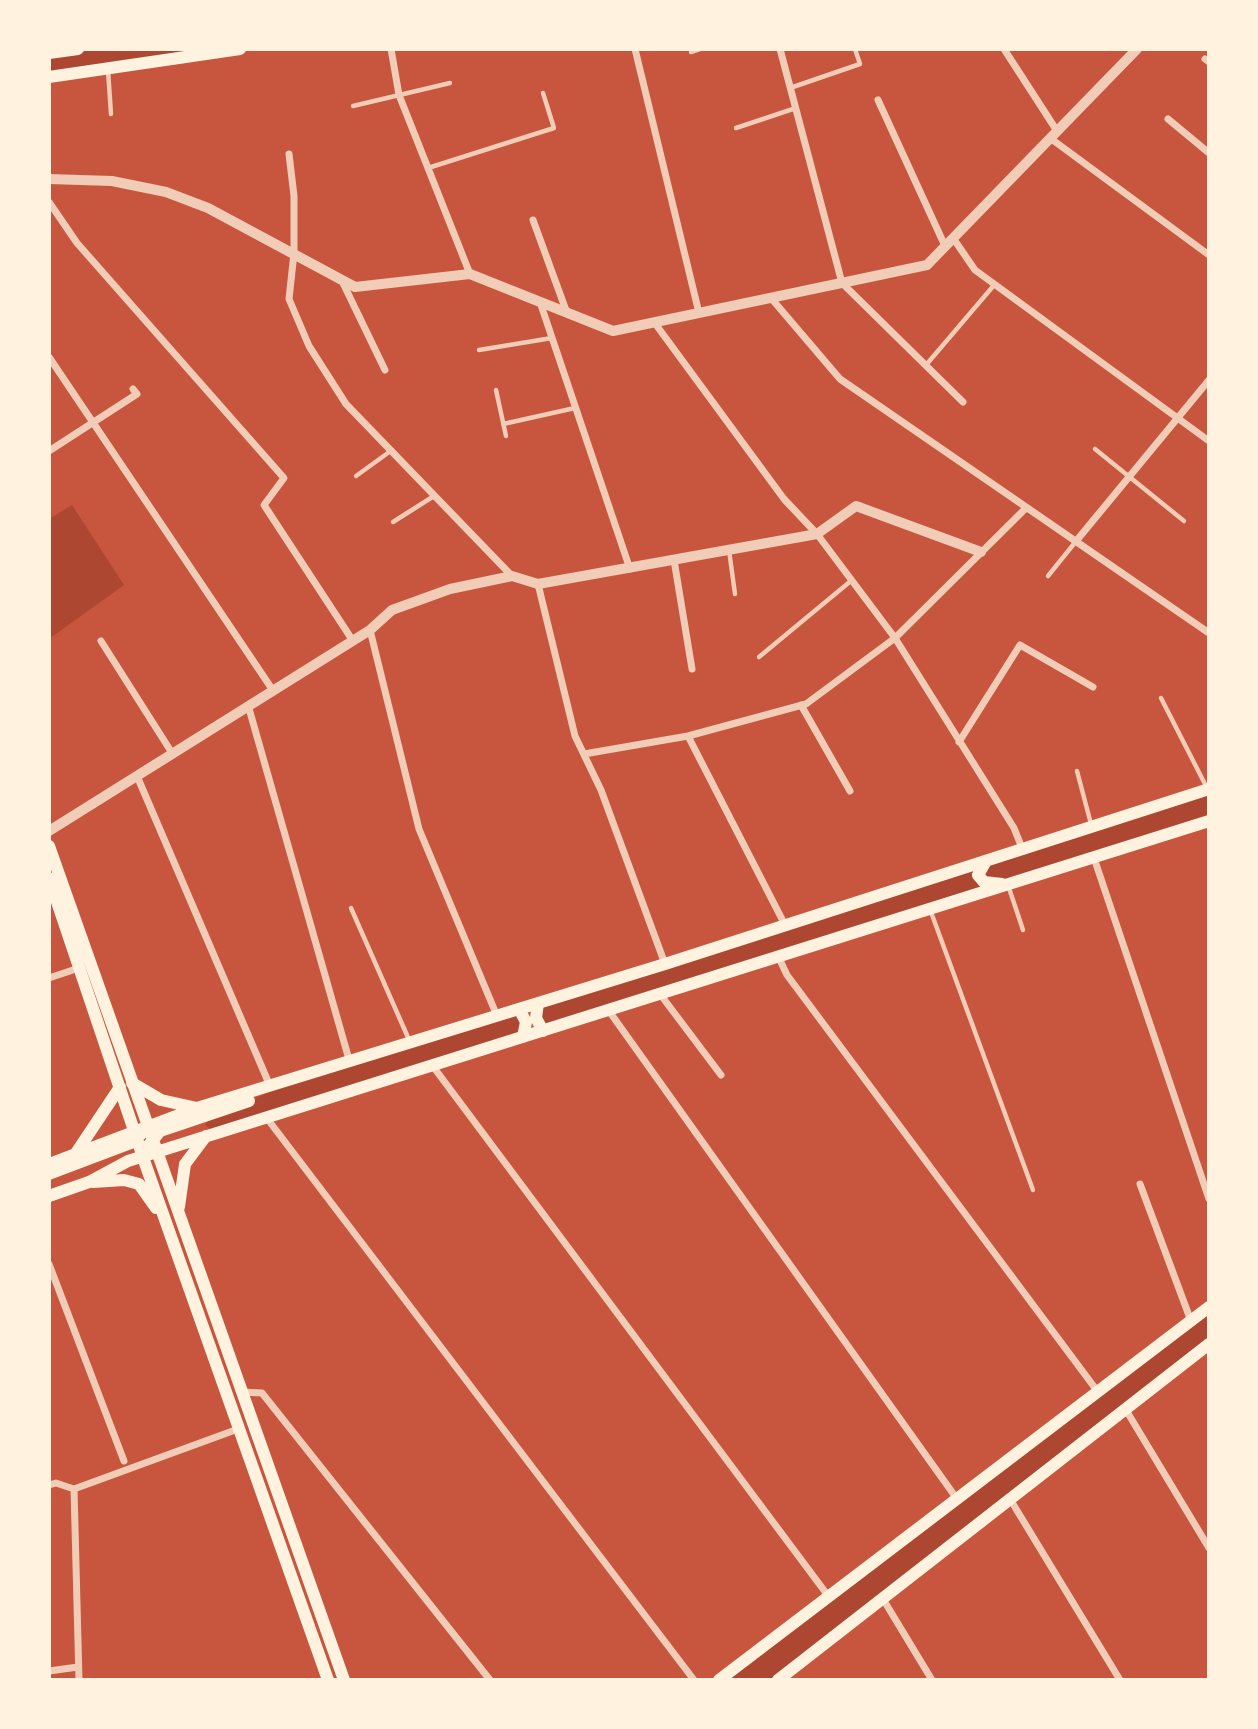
<!DOCTYPE html>
<html>
<head>
<meta charset="utf-8">
<style>
  body { margin:0 }
  #map { position:relative; width:1258px; height:1729px; overflow:hidden; background:#c8553d; font-family:"Asap Condensed",sans-serif }
  canvas { display:block }
  .frame { position:absolute; inset:0; border:51px solid #fff3e0; pointer-events:none }
</style>
</head>
<body>
<div id="map">
<canvas width="1258" height="1729"></canvas>
<div class="frame"></div>
</div>
<script>
const ctx = document.querySelector('canvas').getContext('2d');
ctx.lineJoin = 'round';
function fill(path, color) { ctx.fillStyle = color; ctx.fill(path, 'evenodd'); }
const shape = rows => new Path2D(rows.map(r => 'M' + r).join(''));
function trace(path, color, width, dash) { ctx.strokeStyle = color; ctx.lineWidth = width; ctx.lineCap = dash ? 'butt' : 'round'; ctx.setLineDash(dash || []); ctx.stroke(path); }
fill(shape([
  [79,49,240,49,49,77,49,53],
  [72,505,124,585,49,639,49,519],
  [1209,789,1209,821,543,1031,538,1003],
  [519,1009,523,1037,211,1129,205,1125,208,1120,300,1078],
  [1209,1307,1209,1344,778,1680,719,1680]
]), '#ae4732');
trace(shape([
  [691,52,700,49],
  [108,70,111,114],
  [790,88,860,64,855,49],
  [353,106,450,83],
  [736,128,796,108],
  [428,168,554,128,543,93],
  [479,350,552,338],
  [926,365,995,284],
  [496,390,506,436],
  [503,424,575,408],
  [1095,449,1184,521],
  [356,476,392,450],
  [393,522,434,496],
  [729,550,735,594],
  [1048,576,1077,540],
  [759,657,852,580],
  [1161,698,1207,788],
  [1077,771,1091,824],
  [1008,885,1023,930],
  [351,908,410,1042],
  [931,912,1033,1190]
]), '#f1ccb7', 4.5);
trace(shape([
  [391,49,399,95,470,274],
  [635,49,699,313],
  [780,49,842,283,963,402],
  [1004,49,1057,131],
  [1205,59,1209,62],
  [878,100,945,246],
  [1168,119,1209,153],
  [1050,138,1209,255],
  [289,154,294,196,294,253,289,299,309,346,346,404,512,576],
  [49,202,77,243,284,478,264,505,353,641],
  [533,220,567,313],
  [953,238,975,270,1209,441],
  [342,281,385,370],
  [771,298,840,379,1209,633],
  [540,302,630,569],
  [654,322,784,499,817,534,895,638,1014,828,1022,848],
  [49,357,272,689],
  [49,451,137,394,133,389],
  [1077,540,1209,380],
  [674,560,692,669],
  [538,584,575,736,601,790,665,964],
  [370,630,419,829,497,1016],
  [101,641,172,753],
  [248,705,350,1063],
  [801,705,850,791],
  [688,736,785,925],
  [959,742,1020,645,1093,687],
  [584,754,688,736,806,704,895,638,1025,509],
  [137,776,270,1086],
  [1094,858,1209,1199],
  [778,956,787,975,1098,1392],
  [49,978,79,968],
  [660,994,721,1075],
  [609,1011,957,1499],
  [432,1065,829,1597],
  [266,1117,694,1680],
  [1140,1184,1191,1321],
  [49,1264,124,1461],
  [241,1392,262,1393,490,1680],
  [1126,1410,1209,1548],
  [49,1485,56,1483,74,1489],
  [74,1489,79,1680],
  [74,1489,238,1429],
  [1010,1499,1120,1680],
  [883,1599,932,1680],
  [49,1671,78,1667]
]), '#f1ccb7', 7);
trace(shape([
  [49,179,112,181,166,192,208,208,355,287,470,274,613,331,927,265,1137,49],
  [49,831,370,630,392,610,450,589,512,576,538,584,817,534,856,506,981,552]
]), '#f1ccb7', 10);
trace(shape([
  [49,53,78,49],
  [49,77,240,49],
  [49,846,344,1680],
  [986,861,978,875,984,882,1002,884],
  [49,878,146,1166,328,1680],
  [538,1003,536,1018,543,1031],
  [519,1009,526,1022,523,1037],
  [132,1083,161,1100,197,1108],
  [149,1145,160,1131,249,1101],
  [76,1153,120,1087],
  [49,1164,197,1108,665,964,1209,789],
  [49,1174,131,1143,141,1134],
  [93,1182,124,1180,139,1184,156,1208],
  [49,1196,89,1182,128,1161,1209,821],
  [179,1207,185,1164,206,1136],
  [719,1680,1209,1307],
  [778,1680,1209,1344]
]), '#fff3e0', 12);
</script>
</body>
</html>
